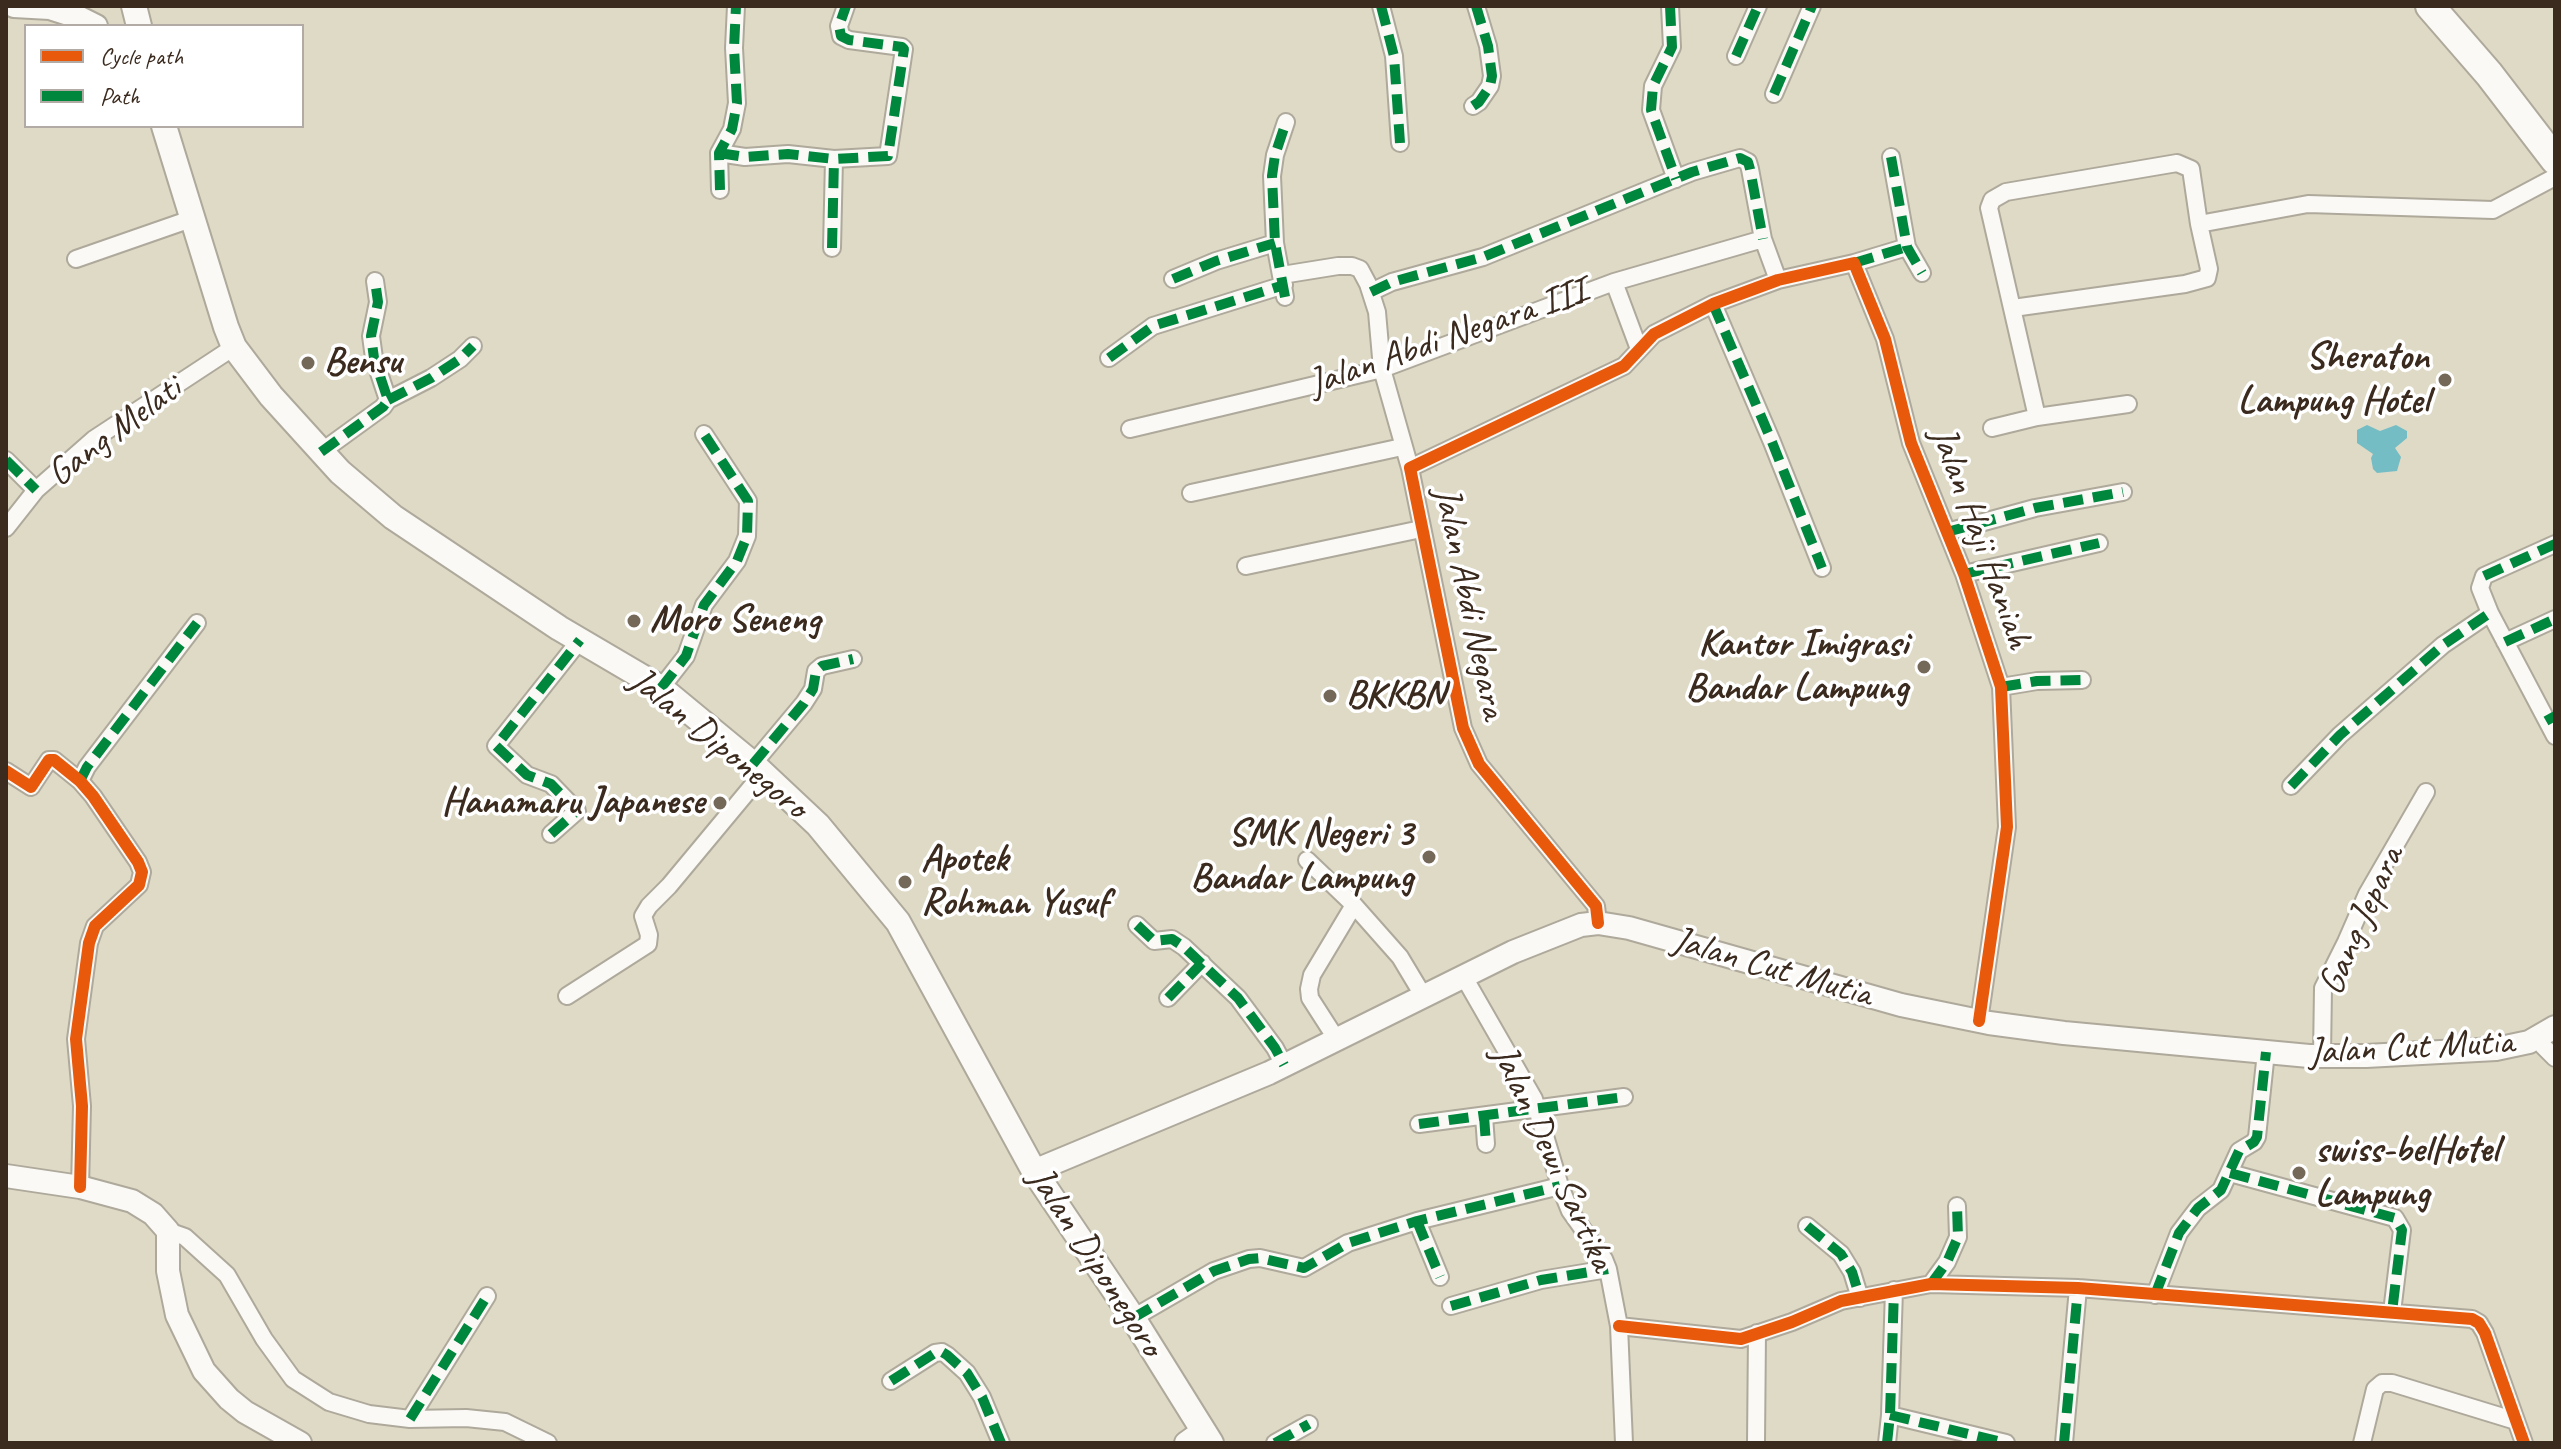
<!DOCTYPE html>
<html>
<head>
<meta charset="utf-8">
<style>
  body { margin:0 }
  #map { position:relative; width:2561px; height:1449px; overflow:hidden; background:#dedac6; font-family:Caveat,sans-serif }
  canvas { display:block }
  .frame { position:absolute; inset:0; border:8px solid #3b2a1e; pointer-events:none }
  .legend { position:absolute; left:24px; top:24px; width:280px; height:104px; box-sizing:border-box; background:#fff; border:2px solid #b1aaa5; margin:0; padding:10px 14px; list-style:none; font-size:24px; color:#3b2a1e }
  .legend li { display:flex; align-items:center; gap:16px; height:40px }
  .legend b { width:40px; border:2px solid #b1aaa5 }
</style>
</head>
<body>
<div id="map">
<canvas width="2561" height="1449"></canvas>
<div class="frame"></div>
<ul class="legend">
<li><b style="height:10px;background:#e8590c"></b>Cycle path</li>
<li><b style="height:10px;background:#00873e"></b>Path</li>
</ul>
</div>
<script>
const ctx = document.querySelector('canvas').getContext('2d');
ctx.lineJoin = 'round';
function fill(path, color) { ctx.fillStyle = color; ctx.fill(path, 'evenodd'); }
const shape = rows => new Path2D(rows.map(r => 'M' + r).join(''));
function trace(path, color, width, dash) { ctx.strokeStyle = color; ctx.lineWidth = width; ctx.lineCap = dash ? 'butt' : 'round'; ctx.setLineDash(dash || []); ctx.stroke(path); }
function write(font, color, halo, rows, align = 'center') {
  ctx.font = font + ' Caveat,sans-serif'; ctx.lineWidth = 7; ctx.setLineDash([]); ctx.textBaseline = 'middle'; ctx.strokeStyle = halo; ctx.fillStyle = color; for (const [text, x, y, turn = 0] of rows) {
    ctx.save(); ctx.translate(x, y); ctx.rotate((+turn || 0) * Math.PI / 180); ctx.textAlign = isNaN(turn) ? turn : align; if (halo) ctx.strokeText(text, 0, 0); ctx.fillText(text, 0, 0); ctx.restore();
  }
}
fill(shape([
  [2367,425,2380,431,2396,425,2407,431,2407,438,2395,448,2401,457,2397,471,2377,473,2373,469,2371,458,2373,454,2357,443,2357,430]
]), '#74bdc5');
const street = shape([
  [1381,6,1394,56,1400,143],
  [1670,6,1672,47,1653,86,1651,110,1676,179],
  [1736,56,1758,6],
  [1774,94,1812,6],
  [1473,106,1479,102,1490,86,1492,76,1488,46,1476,6],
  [719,153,745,157,788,154,834,159,888,156,904,49,902,47,849,40,841,36,839,26,846,6],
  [1891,157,1907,247,1922,273],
  [720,190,719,153,732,129,737,103,734,48,736,6],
  [2199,224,2308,204,2493,210,2555,177],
  [832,248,834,159],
  [76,259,191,219],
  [1854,263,1907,247],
  [1282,275,1338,266,1352,266,1360,269,1368,284,1377,312,1382,369,1410,468],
  [1173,279,1216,261,1275,243],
  [1614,282,1639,349],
  [1371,292,1392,282,1483,257,1692,172,1740,158,1748,162,1750,169,1763,239,1778,280],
  [1285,297,1275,243,1272,176,1275,155,1286,122],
  [1713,304,1772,442,1822,568],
  [2013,308,2185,284,2207,278,2209,269,2199,224,2191,169,2177,163,2006,192,1992,200,1989,208,2037,417],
  [1109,358,1153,326,1284,285],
  [388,400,431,378,460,359,473,346],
  [1992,428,2037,417,2128,404],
  [1130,429,1382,369,1614,282,1763,239],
  [321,452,383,407,388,400,374,358,371,336,378,302,375,281],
  [6,460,36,490],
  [1191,493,1402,447],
  [6,528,36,490,94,439,234,347],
  [1947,532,2035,508,2123,492],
  [2555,544,2484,576,2480,588,2490,613,2555,736],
  [1246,566,1421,529],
  [1964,574,2099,543],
  [2505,642,2555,619],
  [2001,687,2037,681,2082,680],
  [661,688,686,656,704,605,737,561,747,536,748,501,704,434],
  [753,764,804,703,813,689,816,671,822,666,853,659],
  [6,771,31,787,49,760,54,760,80,781,93,796,138,862,142,872,139,885,95,926,89,943,76,1039,82,1106,80,1187],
  [80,781,87,767,197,623],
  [2291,786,2340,735,2443,645,2490,613],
  [551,834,577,811,551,784,527,775,496,746,580,640],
  [1307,860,1354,905,1400,957,1424,997],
  [1598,923,1596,906,1479,764,1463,728,1410,468,1624,366,1654,334,1713,304,1778,280,1854,263,1885,339,1911,443,1964,574,2001,687,2007,827,1979,1021],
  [1137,925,1154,941,1172,939,1184,947,1238,998,1275,1048,1284,1065],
  [1464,977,1534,1099,1560,1186,1570,1211,1604,1259,1608,1269,1619,1326,1624,1443],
  [567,996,648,944,649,935,643,916,649,906,669,886,763,773],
  [1168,998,1202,963],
  [2540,1037,2543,1046,2555,1058],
  [1337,1040,1310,998,1309,989,1312,975,1354,905],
  [2322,1056,2323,988,2346,942,2367,894,2426,792],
  [1484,1116,1486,1144],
  [1419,1124,1624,1097],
  [2230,1173,2395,1218,2402,1230,2392,1312],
  [1417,1221,1440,1277],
  [1807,1226,1841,1254,1852,1272,1860,1298],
  [168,1231,185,1237,227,1275,264,1339,293,1379,329,1402,369,1414,410,1419,466,1418,505,1422,548,1443],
  [1931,1284,1947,1262,1958,1237,1957,1206],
  [2155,1295,2179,1233,2198,1208,2221,1190,2239,1151,2254,1142,2257,1137,2266,1052],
  [1451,1306,1541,1280,1608,1269],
  [1133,1318,1214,1271,1249,1259,1260,1258,1304,1268,1348,1243,1417,1221,1560,1186],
  [1619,1326,1741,1339,1792,1322,1841,1301,1931,1284,2078,1288,2472,1319,2479,1323,2485,1333,2524,1443],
  [891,1381,935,1353,942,1352,947,1355,967,1373,982,1397,1001,1443],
  [1890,1415,2006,1443],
  [410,1419,487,1296],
  [1275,1443,1309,1424],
  [1756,1443,1757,1333],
  [1887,1443,1890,1415,1894,1290],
  [2064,1443,2078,1288],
  [2362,1443,2375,1389,2382,1383,2392,1383,2516,1421]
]);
const secondary = shape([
  [14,6,50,8,78,17,96,26],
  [1034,1171,1269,1073,1513,952,1581,925,1598,923,1629,928,1901,1005,1989,1023,2064,1033,2309,1056,2366,1056,2496,1049,2529,1042,2555,1027],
  [6,1176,80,1187,132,1201,153,1214,168,1231,168,1271,177,1315,204,1371,229,1399,245,1412,300,1443],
  [1186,1443,1203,1431]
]);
const primary = shape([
  [134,6,139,26],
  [164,126,226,327,234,347,271,396,340,472,393,517,559,628,661,688,753,764,818,825,898,922,1034,1171,1133,1318,1211,1443]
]);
const highway = shape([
  [2430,6,2489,74,2555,160]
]);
trace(street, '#aea99b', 20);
trace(secondary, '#aea99b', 26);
trace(primary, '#aea99b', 28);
trace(highway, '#aea99b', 32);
trace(street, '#faf9f6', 16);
trace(secondary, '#faf9f6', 22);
trace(primary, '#faf9f6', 24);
trace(highway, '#faf9f6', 28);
trace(shape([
  [1381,6,1394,56,1400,143],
  [1670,6,1672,47,1653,86,1651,110,1676,179],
  [1736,56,1758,6],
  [1774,94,1812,6],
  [1473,106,1479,102,1490,86,1492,76,1488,46,1476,6],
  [719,153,745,157,788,154,834,159,888,156,904,49,902,47,849,40,841,36,839,26,846,6],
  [1891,157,1907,247,1922,273],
  [720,190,719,153,732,129,737,103,734,48,736,6],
  [832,248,834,159],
  [1854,263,1907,247],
  [1173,279,1216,261,1275,243],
  [1371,292,1392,282,1483,257,1692,172,1740,158,1748,162,1750,169,1763,239],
  [1285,297,1275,243,1272,176,1275,155,1286,122],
  [1713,304,1772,442,1822,568],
  [1109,358,1153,326,1284,285],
  [388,400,431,378,460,359,473,346],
  [321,452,383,407,388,400,374,358,371,336,378,302,375,281],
  [6,460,36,490],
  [1947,532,2035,508,2123,492],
  [1964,574,2099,543],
  [2484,576,2555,544],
  [2505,642,2555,619],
  [2001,687,2037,681,2082,680],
  [661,688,686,656,704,605,737,561,747,536,748,501,704,434],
  [2546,721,2555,716],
  [753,764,804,703,813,689,816,671,822,666,853,659],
  [80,781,87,767,197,623],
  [2291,786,2340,735,2443,645,2490,613],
  [551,834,577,811,551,784,527,775,496,746,580,640],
  [1137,925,1154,941,1172,939,1184,947,1238,998,1275,1048,1284,1065],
  [1168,998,1202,963],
  [1484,1116,1486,1144],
  [1419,1124,1624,1097],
  [2230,1173,2395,1218,2402,1230,2392,1312],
  [1417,1221,1440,1277],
  [1807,1226,1841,1254,1852,1272,1860,1298],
  [1931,1284,1947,1262,1958,1237,1957,1206],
  [2155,1295,2179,1233,2198,1208,2221,1190,2239,1151,2254,1142,2257,1137,2266,1052],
  [1451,1306,1541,1280,1608,1269],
  [1133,1318,1214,1271,1249,1259,1260,1258,1304,1268,1348,1243,1417,1221,1560,1186],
  [891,1381,935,1353,942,1352,947,1355,967,1373,982,1397,1001,1443],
  [1890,1415,2006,1443],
  [410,1419,487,1296],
  [1275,1443,1309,1424],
  [1887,1443,1890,1415,1894,1290],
  [2064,1443,2078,1288]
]), '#00873e', 10, [20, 10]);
trace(shape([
  [6,771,31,787,49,760,54,760,80,781,93,796,138,862,142,872,139,885,95,926,89,943,76,1039,82,1106,80,1187],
  [1598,923,1596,906,1479,764,1463,728,1410,468,1624,366,1654,334,1713,304,1778,280,1854,263,1885,339,1911,443,1964,574,2001,687,2007,827,1979,1021],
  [1619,1326,1741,1339,1792,1322,1841,1301,1931,1284,2078,1288,2472,1319,2479,1323,2485,1333,2524,1443]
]), '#e8590c', 12);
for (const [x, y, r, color] of [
  [308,363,8,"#746859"],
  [2445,380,8,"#746859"],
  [634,621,8,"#746859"],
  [1924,667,8,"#746859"],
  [1330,696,8,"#746859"],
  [720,803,8,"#746859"],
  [1429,857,8,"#746859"],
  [905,882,8,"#746859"],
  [2299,1173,8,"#746859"]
]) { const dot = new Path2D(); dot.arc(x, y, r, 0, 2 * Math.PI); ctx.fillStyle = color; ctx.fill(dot); trace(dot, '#fff', 3); }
write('38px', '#3b2a1e', '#fff', [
  ["Jalan Abdi Negara III",1448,338,-19],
  ["Gang Melati",115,432,-37],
  ["Jalan Haji Haniah",1980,538,70],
  ["Jalan Abdi Negara",1469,603,78],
  ["Jalan Diponegoro",718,744,39],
  ["Gang Jepara",2362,921,-66],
  ["Jalan Cut Mutia",1772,968,16],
  ["Jalan Cut Mutia",2411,1048,-3],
  ["Jalan Dewi Sartika",1552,1158,65],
  ["Jalan Diponegoro",1095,1262,57]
]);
write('bold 38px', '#3b2a1e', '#fff', [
  ["Sheraton",2429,358,"right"],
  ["Lampung Hotel",2429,402,"right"],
  ["Bensu",324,363],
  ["Moro Seneng",650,621],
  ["Kantor Imigrasi",1908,645,"right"],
  ["Bandar Lampung",1908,689,"right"],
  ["BKKBN",1346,696],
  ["Hanamaru Japanese",704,803,"right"],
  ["SMK Negeri 3",1413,835,"right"],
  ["Bandar Lampung",1413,879,"right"],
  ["Apotek",921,860],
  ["Rohman Yusuf",921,904],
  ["swiss-belHotel",2315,1151],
  ["Lampung",2315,1195]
], 'left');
</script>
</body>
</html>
